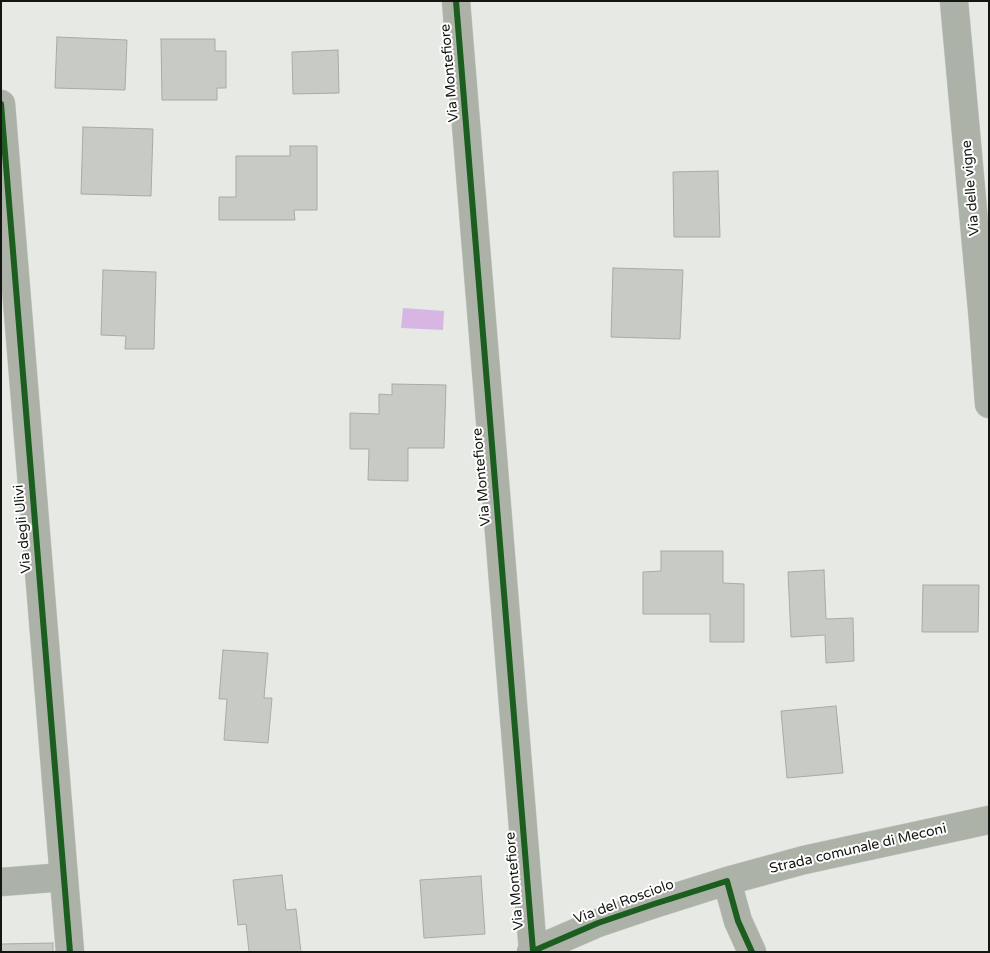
<!DOCTYPE html>
<html>
<head>
<meta charset="utf-8">
<style>
  body { margin:0 }
  #map { position:relative; width:990px; height:953px; overflow:hidden; background:#e7eae4; font-family:"Varela Round",sans-serif }
  canvas { display:block }
  .frame { position:absolute; inset:0; border:2px solid #141612; pointer-events:none }
</style>
</head>
<body>
<div id="map">
<canvas width="990" height="953"></canvas>
<div class="frame"></div>
</div>
<script>
const ctx = document.querySelector('canvas').getContext('2d');
ctx.lineJoin = 'round';
function fill(path, color) { ctx.fillStyle = color; ctx.fill(path, 'evenodd'); }
const shape = rows => new Path2D(rows.map(r => 'M' + r).join(''));
function trace(path, color, width, dash) { ctx.strokeStyle = color; ctx.lineWidth = width; ctx.lineCap = dash ? 'butt' : 'round'; ctx.setLineDash(dash || []); ctx.stroke(path); }
function write(font, color, halo, rows, align = 'center') {
  ctx.font = font + ' "Varela Round",sans-serif'; ctx.lineWidth = 4; ctx.setLineDash([]); ctx.textBaseline = 'middle'; ctx.strokeStyle = halo; ctx.fillStyle = color; for (const [text, x, y, turn = 0] of rows) {
    ctx.save(); ctx.translate(x, y); ctx.rotate((+turn || 0) * Math.PI / 180); ctx.textAlign = isNaN(turn) ? turn : align; if (halo) ctx.strokeText(text, 0, 0); ctx.fillText(text, 0, 0); ctx.restore();
  }
}
fill(shape([
  [403,308,444,311,443,330,401,328]
]), '#d7b6e3');
const building = shape([
  [57,37,127,40,125,90,55,88,57,37],
  [161,39,215,39,215,51,226,51,226,88,217,88,217,100,162,100,161,39],
  [338,50,339,93,293,94,292,52,338,50],
  [83,127,153,129,151,196,81,194,83,127],
  [290,146,317,146,317,210,294,210,295,220,219,220,219,197,236,197,236,156,290,156,290,146],
  [718,171,720,237,674,237,673,172,718,171],
  [613,268,683,270,680,339,611,337,613,268],
  [103,270,156,272,154,349,125,349,126,336,101,335,103,270],
  [392,384,446,385,444,448,408,448,408,481,368,480,369,449,350,449,350,413,379,414,379,394,392,395,392,384],
  [661,551,723,551,723,583,744,584,744,642,710,642,710,614,643,614,643,572,661,571,661,551],
  [824,570,826,619,853,618,854,661,826,663,825,635,791,637,788,572,824,570],
  [923,585,979,585,978,632,922,632,923,585],
  [223,650,268,653,264,698,272,698,268,743,224,740,227,699,219,699,223,650],
  [836,706,843,773,787,778,781,711,836,706],
  [282,875,286,910,296,909,301,952,249,952,246,924,238,925,233,880,282,875],
  [481,876,485,934,424,938,420,880,481,876],
  [53,943,53,952,1,952,1,944,53,943]
]);
fill(building, '#c8cac6');
trace(building, '#a8aaa6', 1);
const minor = shape([
  [456,1,533,951],
  [954,1,983,321,989,404],
  [1,104,70,952],
  [727,881,738,921,752,952],
  [1,882,64,877],
  [531,952,598,923,654,904,727,881,804,860,989,820]
]);
trace(minor, '#c5c7c3', 29);
trace(minor, '#acb2a7', 28);
trace(shape([
  [456,1,533,951,598,923,654,904,727,881,738,921,752,952],
  [1,104,70,952]
]), '#1b5e20', 6);
write('14px', '#141612', '#fff', [
  ["Via Montefiore",450,73,-95],
  ["Via delle vigne",971,188,-95],
  ["Via Montefiore",482,477,-95],
  ["Via degli Ulivi",23,529,-95],
  ["Strada comunale di Meconi",858,849,-13],
  ["Via Montefiore",515,881,-95],
  ["Via del Rosciolo",624,902,-20]
]);
</script>
</body>
</html>
